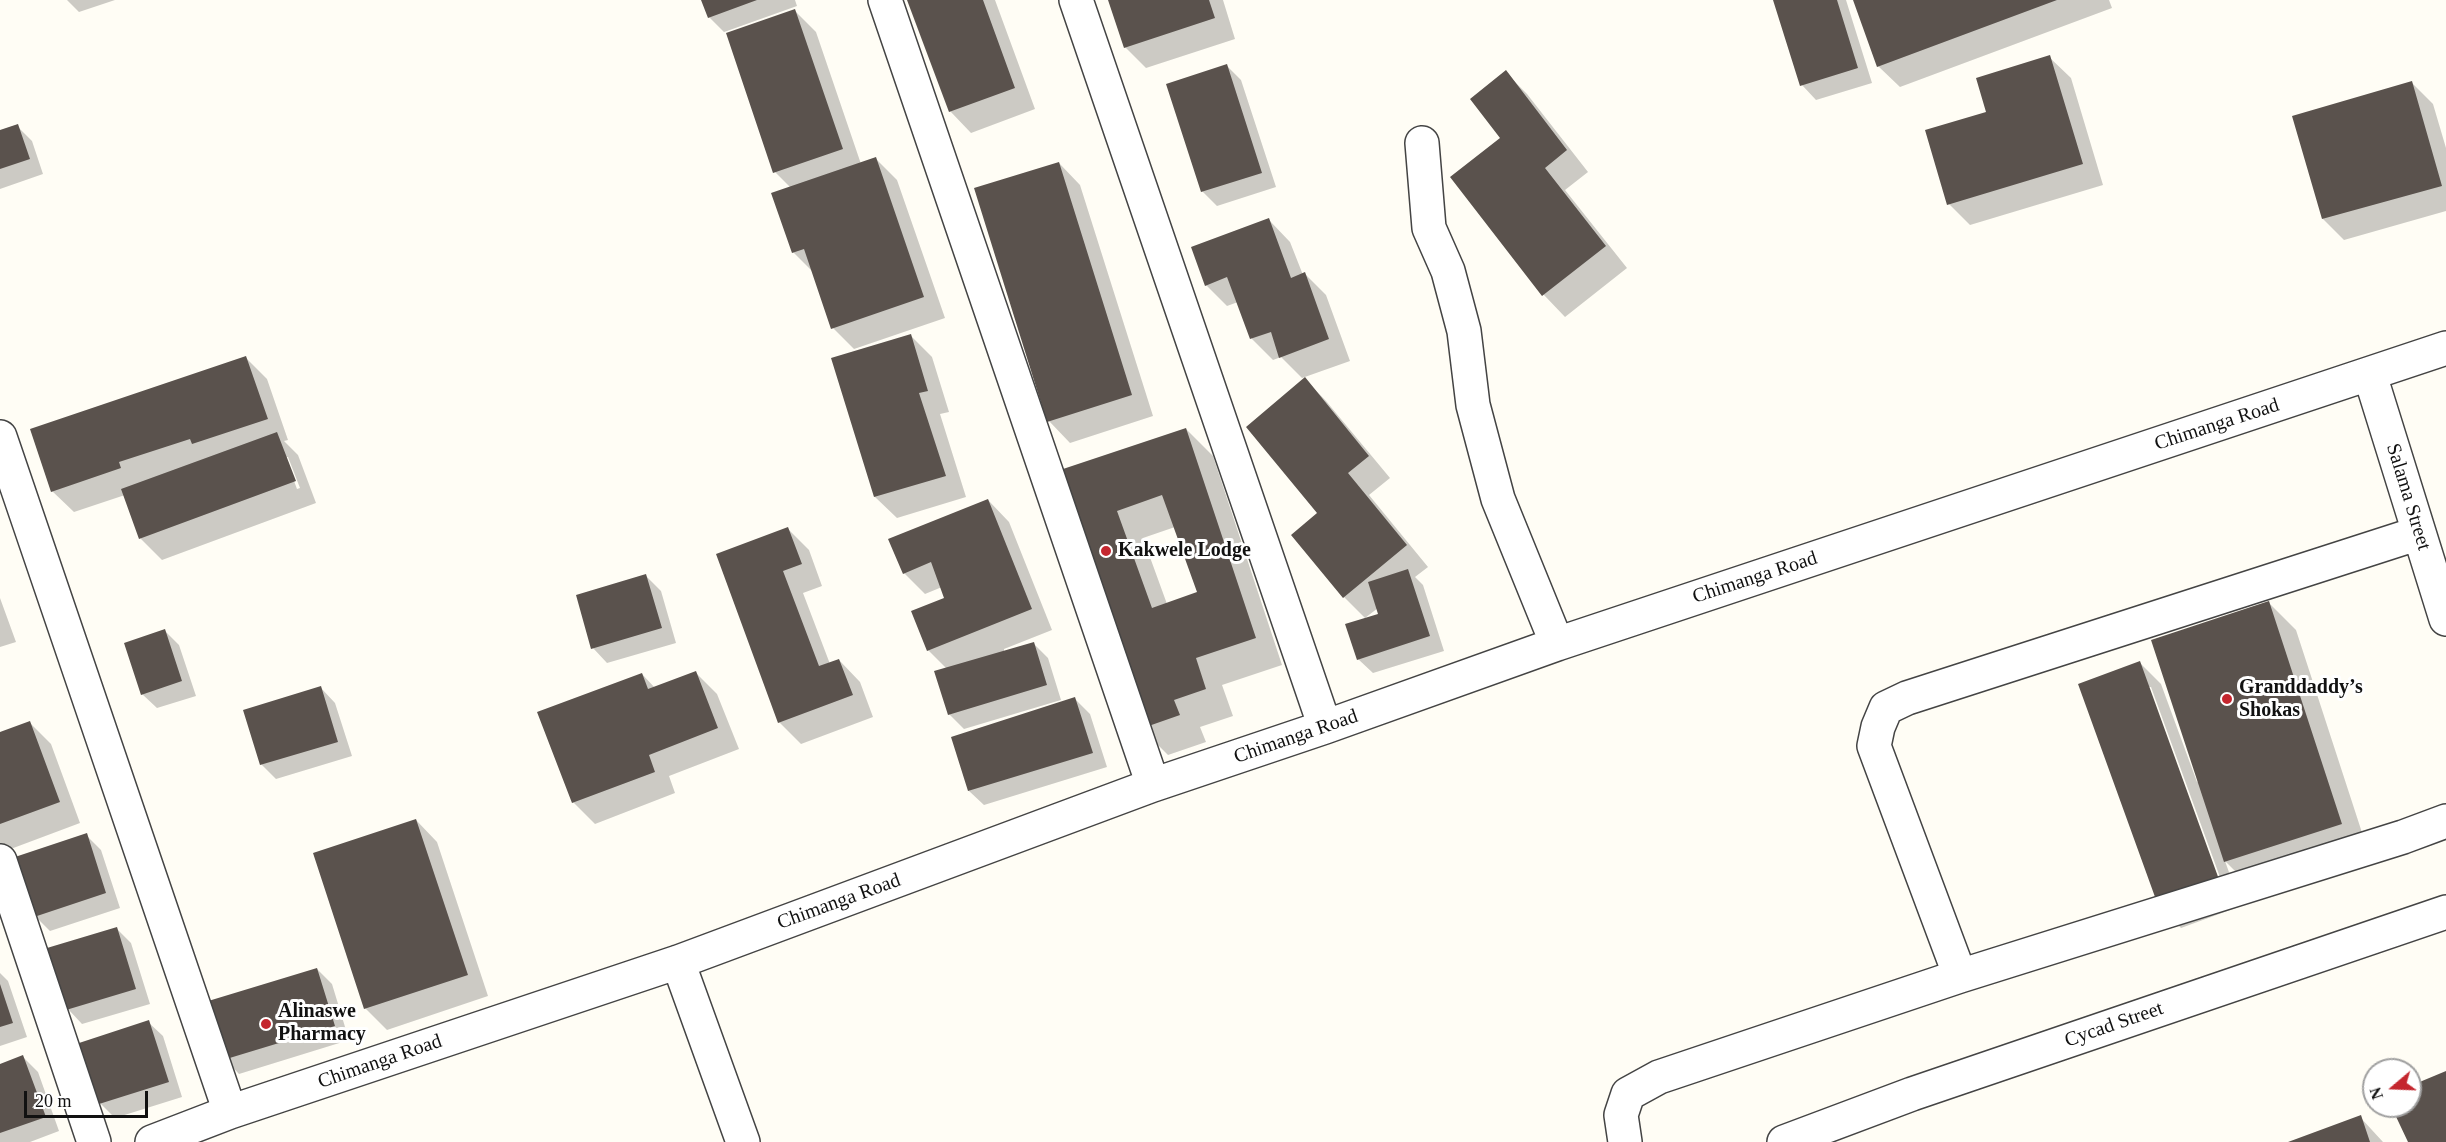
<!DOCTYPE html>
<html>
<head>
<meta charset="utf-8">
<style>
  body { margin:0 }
  #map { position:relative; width:2446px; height:1142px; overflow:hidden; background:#fffdf5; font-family:Georgia,serif }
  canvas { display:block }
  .north { position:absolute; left:2362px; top:1058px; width:60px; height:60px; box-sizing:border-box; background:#fff; border:2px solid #a0a0a0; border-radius:50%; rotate:251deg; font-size:16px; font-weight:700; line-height:24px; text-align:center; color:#111 }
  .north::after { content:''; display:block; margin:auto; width:21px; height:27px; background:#c4262e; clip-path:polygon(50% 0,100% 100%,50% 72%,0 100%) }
  .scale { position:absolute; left:24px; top:1091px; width:124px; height:27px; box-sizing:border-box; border:3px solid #111; border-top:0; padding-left:8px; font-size:18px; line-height:21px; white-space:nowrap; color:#111; -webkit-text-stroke:4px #fff; paint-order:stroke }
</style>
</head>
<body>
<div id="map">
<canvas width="2446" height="1142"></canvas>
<div class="north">N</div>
<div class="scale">20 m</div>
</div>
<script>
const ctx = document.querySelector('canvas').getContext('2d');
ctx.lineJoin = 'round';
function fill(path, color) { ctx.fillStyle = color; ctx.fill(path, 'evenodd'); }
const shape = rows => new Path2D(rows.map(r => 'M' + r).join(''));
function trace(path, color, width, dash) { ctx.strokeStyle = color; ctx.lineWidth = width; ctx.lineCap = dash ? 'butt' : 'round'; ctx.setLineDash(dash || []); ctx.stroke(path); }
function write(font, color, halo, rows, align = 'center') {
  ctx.font = font + ' Georgia,serif'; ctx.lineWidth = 6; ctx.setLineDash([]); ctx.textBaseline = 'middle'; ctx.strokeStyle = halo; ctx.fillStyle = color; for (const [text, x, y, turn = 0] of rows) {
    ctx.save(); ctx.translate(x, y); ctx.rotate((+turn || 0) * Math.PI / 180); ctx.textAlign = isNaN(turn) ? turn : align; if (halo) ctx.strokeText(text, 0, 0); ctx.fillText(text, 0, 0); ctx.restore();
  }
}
fill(shape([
  [67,0,115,0,79,12],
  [702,0,795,0,797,6,727,31,728,34,795,11,816,32,861,164,876,159,897,180,945,318,854,349,833,328,813,272,793,252,791,188,775,172,727,31,724,32,709,17],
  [909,0,995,0,1035,109,971,133,950,111],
  [1110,0,1223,0,1235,39,1146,68,1125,47],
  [1775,0,1846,0,1872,83,1816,100,1802,85],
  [1854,0,2109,0,2112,8,1900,87,1878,66],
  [2049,57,2071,78,2103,185,1970,225,1949,204],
  [1227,66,1241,80,1276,187,1217,206,1202,191],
  [1505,72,1527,94,1588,172,1565,190,1627,268,1565,317,1544,295,1452,177,1502,138],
  [2412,83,2433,104,2446,148,2446,211,2344,240,2323,219],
  [17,126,32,141,43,174,0,189,0,132],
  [1059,163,1080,185,1153,416,1070,443,1049,421],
  [1269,220,1290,242,1303,275,1305,274,1326,295,1350,361,1302,378,1281,357,1273,360,1252,339,1238,302,1227,306,1206,285],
  [910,335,932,357,949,412,940,414,966,497,897,518,875,497,833,359],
  [246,358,267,379,288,440,284,441,298,455,316,503,162,560,141,539,125,495,74,512,52,491],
  [285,457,288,457,300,488,297,489],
  [1305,379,1326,401,1390,478,1369,495,1428,567,1415,577,1423,585,1444,651,1373,673,1358,659,1380,615,1378,608,1365,618,1344,597,1293,535,1319,514],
  [1186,429,1213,456,1282,665,1222,685,1233,716,1200,727,1206,742,1168,755,1141,728,1056,473],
  [1175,527,1198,593,1167,604,1143,538],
  [988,500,1009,522,1052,630,1004,649,1004,652,1033,643,1048,658,1061,700,964,729,949,714,947,669,928,650,946,598,942,587,925,594,904,573],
  [788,529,809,550,822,586,803,593,830,664,839,660,860,682,873,717,801,744,779,722,718,555],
  [646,576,661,591,676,643,607,663,593,648],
  [0,598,16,642,0,647],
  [2269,603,2296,630,2368,851,2253,889,2225,861,2241,906,2181,928,2160,907,2140,663,2161,684,2197,782,2199,781],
  [2148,687,2151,687,2225,891,2222,892],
  [164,630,179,645,196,696,157,708,142,694],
  [696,673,717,694,739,749,669,776,675,793,595,824,573,802,642,674,655,688],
  [321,688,335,703,352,756,276,779,261,764],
  [1075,699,1090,714,1107,767,984,805,969,791],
  [30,723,51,744,80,823,0,853,0,734],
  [416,820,437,842,488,996,387,1030,365,1008],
  [86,835,101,850,120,908,50,931,35,916],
  [116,928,131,943,150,1004,82,1024,68,1009],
  [317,969,332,984,349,1040,239,1074,225,1059],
  [0,973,8,981,27,1037,0,1046],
  [148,1022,163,1036,182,1097,115,1118,100,1103],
  [23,1057,38,1072,59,1131,30,1142,0,1142,0,1066],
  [2360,1117,2383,1142,2292,1142]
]), '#0003');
fill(shape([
  [701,0,757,0,708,18],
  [907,0,983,0,1015,88,949,112],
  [1108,0,1209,0,1215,18,1124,48],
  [1773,0,1837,0,1858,68,1800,86],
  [1853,0,2057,0,1877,67],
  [795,9,843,149,773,173,726,33],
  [2050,55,2083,164,1947,205,1925,130,1986,112,1976,78],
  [1227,64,1262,173,1201,192,1166,84],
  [1506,70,1567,150,1545,168,1606,246,1542,296,1450,177,1500,138,1470,99],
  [2412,81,2442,186,2322,219,2292,116],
  [18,124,30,159,0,169,0,130],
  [876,157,924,297,831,329,804,249,792,253,771,193],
  [1059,162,1132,395,1047,422,974,188],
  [1269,218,1291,278,1305,272,1329,339,1279,358,1271,332,1250,339,1227,277,1205,286,1191,247],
  [911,334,928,391,919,393,946,476,874,497,831,358],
  [246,356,268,419,192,444,190,439,119,462,121,468,51,492,30,429],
  [1305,377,1369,456,1348,473,1407,545,1343,598,1291,535,1317,513,1246,427],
  [1186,428,1256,638,1196,658,1206,689,1174,700,1180,715,1140,729,1054,472],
  [1162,495,1197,592,1152,608,1117,511],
  [277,432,296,481,139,539,121,489],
  [988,499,1032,609,927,651,911,611,944,598,931,562,903,574,888,539],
  [788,527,802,564,783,571,819,666,839,659,853,695,778,723,716,554],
  [1408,569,1430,636,1357,660,1345,624,1378,614,1368,582],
  [646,574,662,628,591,649,576,595],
  [2269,601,2342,824,2224,862,2151,640],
  [165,629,182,681,141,695,124,643],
  [1034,642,1047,685,948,715,934,671],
  [2140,661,2221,885,2159,908,2078,684],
  [696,671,718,728,649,755,655,772,572,803,537,712,642,673,648,689],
  [321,686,338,742,260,765,243,710],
  [1075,697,1093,753,968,791,951,737],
  [30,721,60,802,0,824,0,732],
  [416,819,468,975,364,1009,313,853],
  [87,833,106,893,34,917,15,857],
  [117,927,136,989,66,1010,47,948],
  [317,968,335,1026,223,1060,205,1002],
  [0,984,13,1023,0,1027],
  [149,1020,169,1082,99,1104,79,1043],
  [23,1055,46,1117,0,1133,0,1064],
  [2446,1071,2446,1142,2408,1142,2391,1106,2410,1106,2410,1086],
  [2361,1115,2370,1142,2288,1142]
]), '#5a524d');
const minor = shape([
  [885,0,1153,785],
  [1076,0,1325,727],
  [1422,143,1429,228,1448,271,1464,331,1473,405,1498,499,1557,644],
  [2370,375,2446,619],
  [0,437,230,1112],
  [0,861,94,1142],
  [678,962,743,1142],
  [1960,976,1874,746,1878,727,1886,708,1907,698,2419,533],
  [152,1142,230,1112,678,962,1153,785,1325,727,1557,644,2446,348],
  [1625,1142,1621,1115,1628,1094,1659,1077,1960,976,2403,837,2446,821],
  [1784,1142,1912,1094,2446,912]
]);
trace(minor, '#444', 36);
trace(minor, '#fff', 33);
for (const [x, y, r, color] of [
  [1106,551,6,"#c4262e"],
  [2227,699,6,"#c4262e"],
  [266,1024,6,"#c4262e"]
]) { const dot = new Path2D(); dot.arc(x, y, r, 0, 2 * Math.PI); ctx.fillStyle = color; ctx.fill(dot); trace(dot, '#fff', 2); }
write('20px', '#111', '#fff', [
  ["Chimanga Road",2217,425,-18],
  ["Salama Street",2408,497,73],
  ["Chimanga Road",1755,578,-18],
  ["Chimanga Road",1296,737,-19],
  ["Chimanga Road",839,902,-20],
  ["Cycad Street",2114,1025,-19],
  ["Chimanga Road",380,1062,-19]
]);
write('bold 20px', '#111', '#fff', [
  ["Kakwele Lodge",1118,551],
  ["Granddaddy’s",2239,688],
  ["Shokas",2239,711],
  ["Alinaswe",278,1012],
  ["Pharmacy",278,1035]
], 'left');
</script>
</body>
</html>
